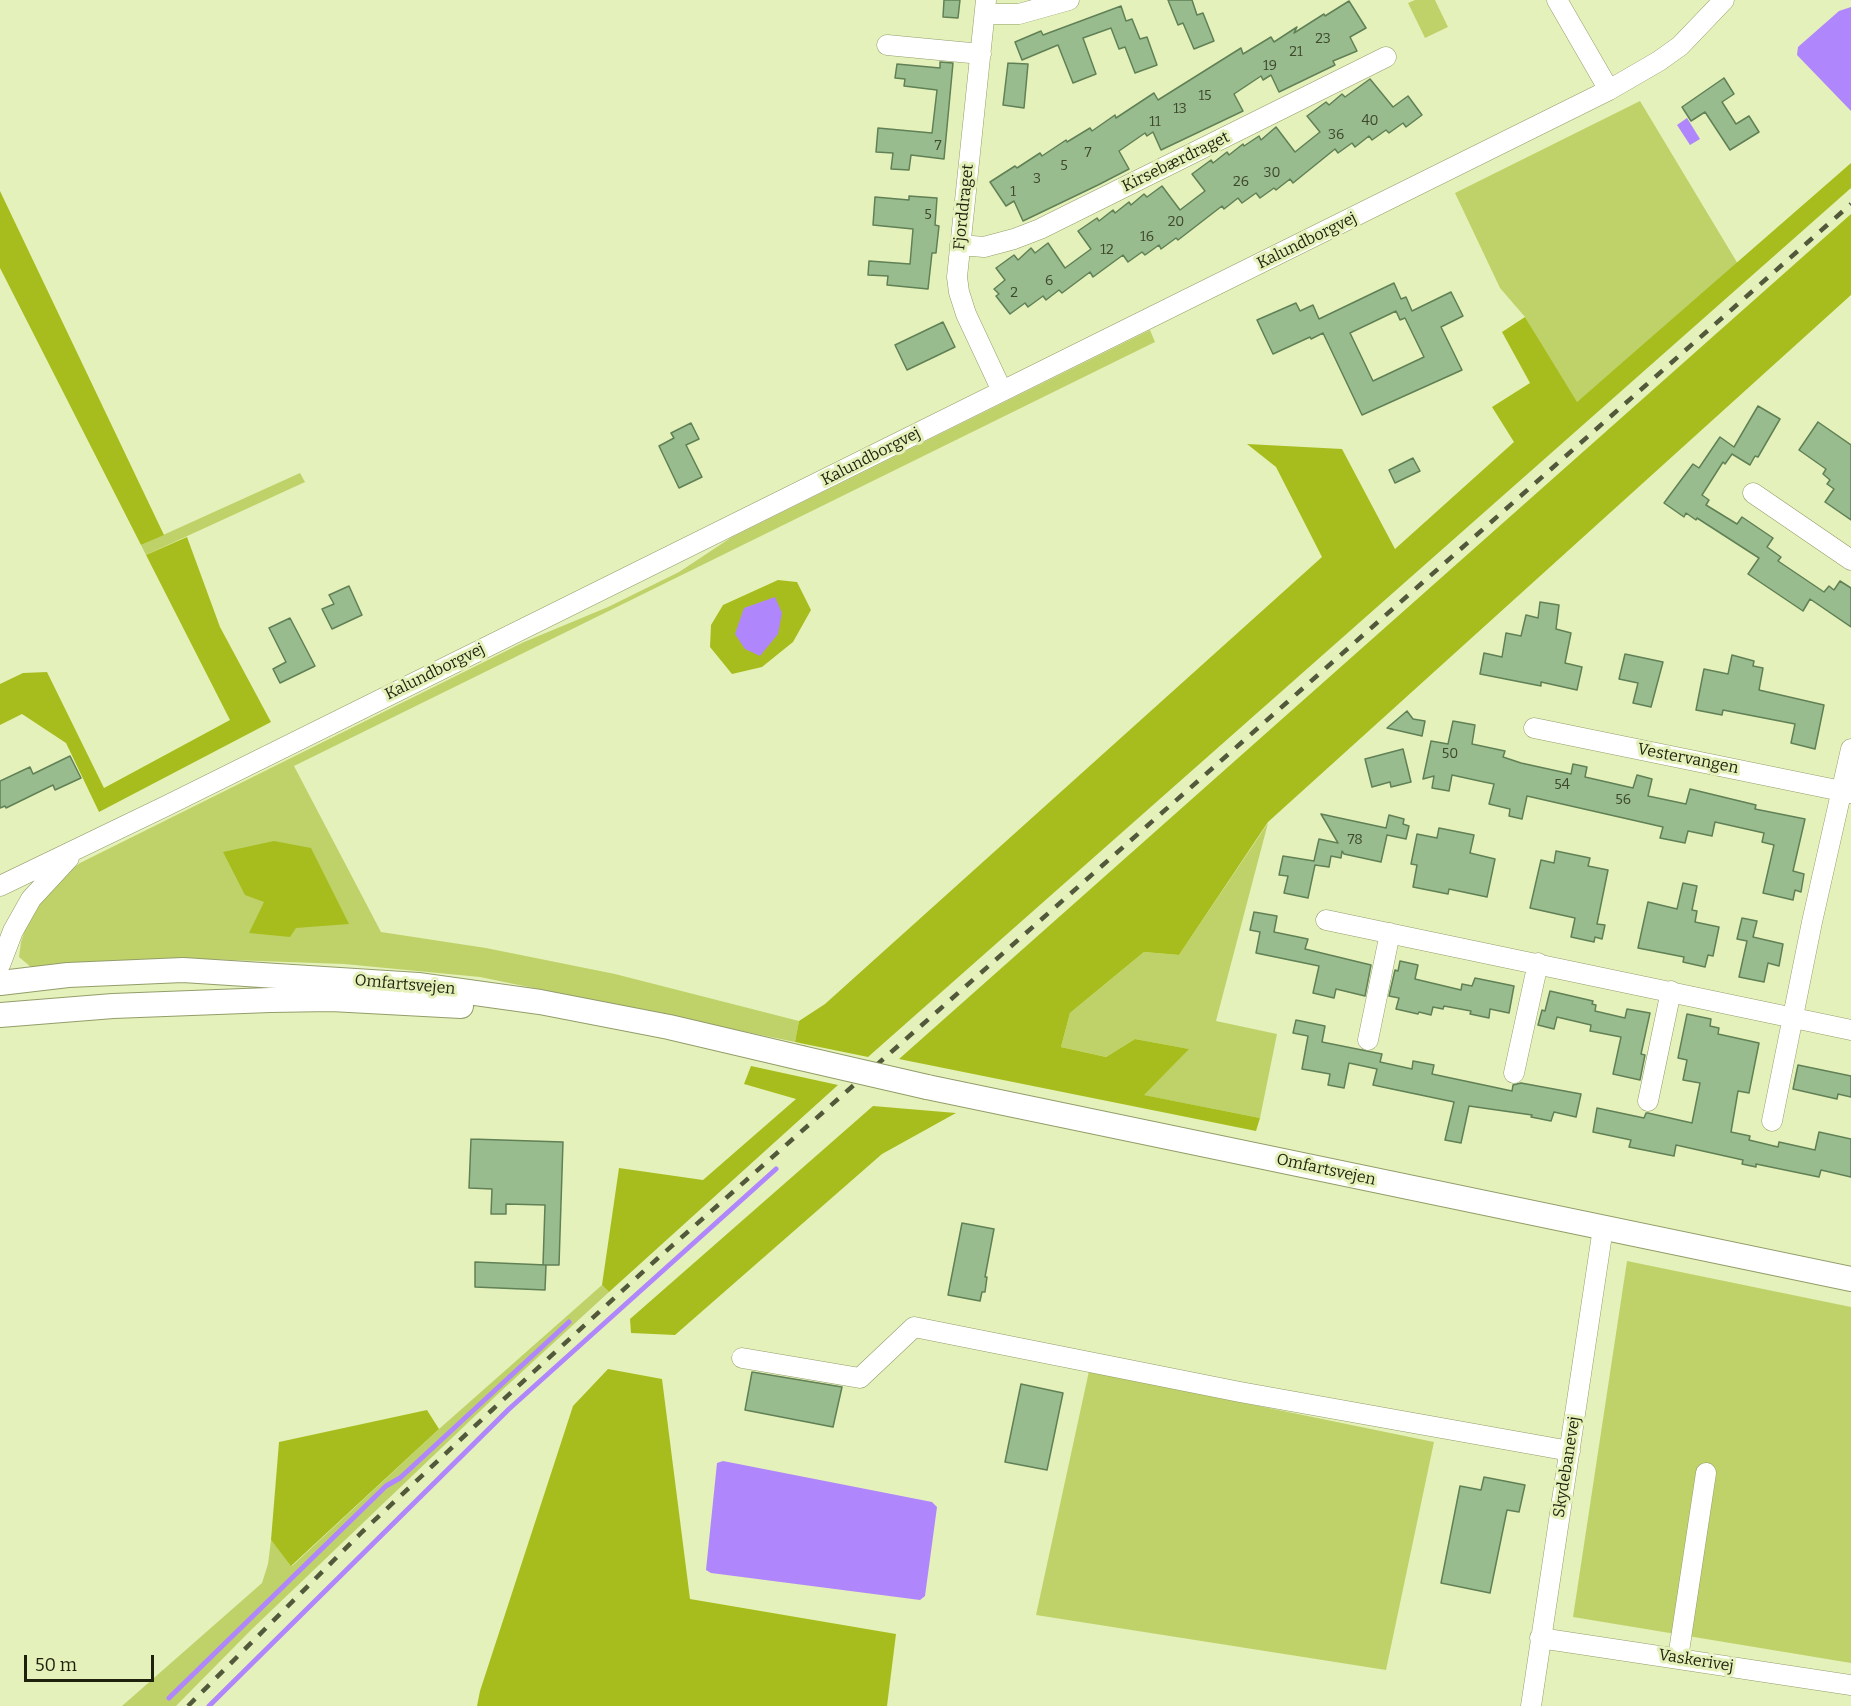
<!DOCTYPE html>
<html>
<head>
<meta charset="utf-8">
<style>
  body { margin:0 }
  #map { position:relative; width:1851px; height:1706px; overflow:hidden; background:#e5f1ba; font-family:Bitter,serif }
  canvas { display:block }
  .scale { position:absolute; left:24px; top:1655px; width:130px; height:27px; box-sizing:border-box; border:3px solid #1e220d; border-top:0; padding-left:8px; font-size:18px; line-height:21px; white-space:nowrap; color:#1e220d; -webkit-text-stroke:4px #e5f1ba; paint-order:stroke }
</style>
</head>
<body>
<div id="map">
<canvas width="1851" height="1706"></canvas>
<div class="scale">50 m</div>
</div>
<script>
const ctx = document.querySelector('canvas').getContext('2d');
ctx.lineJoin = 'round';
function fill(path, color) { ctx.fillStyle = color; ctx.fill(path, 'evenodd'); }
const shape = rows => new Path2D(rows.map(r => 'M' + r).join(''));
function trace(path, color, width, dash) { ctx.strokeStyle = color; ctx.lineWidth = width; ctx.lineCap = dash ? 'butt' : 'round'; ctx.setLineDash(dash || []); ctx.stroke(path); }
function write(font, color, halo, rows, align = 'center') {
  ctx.font = font + ' Bitter,serif'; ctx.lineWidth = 6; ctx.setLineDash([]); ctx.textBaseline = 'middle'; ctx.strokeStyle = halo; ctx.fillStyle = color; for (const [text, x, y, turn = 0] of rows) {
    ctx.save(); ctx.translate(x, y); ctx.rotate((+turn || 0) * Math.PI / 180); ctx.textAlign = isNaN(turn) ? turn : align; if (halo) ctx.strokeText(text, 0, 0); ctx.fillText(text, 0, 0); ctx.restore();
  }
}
fill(shape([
  [1415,0,1435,0,1448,27,1425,38,1408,3],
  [1640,101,1738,264,1576,403,1525,317,1500,288,1455,193],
  [1150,330,1155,342,294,766,381,932,486,948,615,974,799,1021,795,1042,480,977,344,964,203,959,142,961,32,968,19,957,21,942,32,909,58,880,80,863,524,642,608,607,679,572,732,537],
  [300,473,305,482,146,555,141,545],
  [1268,823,1216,1021,1277,1034,1260,1118,1143,1095,1188,1049,1135,1039,1106,1057,1061,1047,1070,1013,1144,952,1179,955],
  [1627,1261,1851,1307,1851,1663,1573,1617],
  [602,1285,609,1292,500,1392,251,1630,176,1706,122,1706,262,1583,268,1564,271,1540,292,1566,439,1429],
  [1089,1371,1434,1442,1386,1670,1036,1615]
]), '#bfd26a');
fill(shape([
  [1851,163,1851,188,868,1057,795,1042,799,1021,825,1004,1322,557,1276,467,1247,444,1342,449,1395,549,1514,442,1492,407,1530,383,1502,332,1525,317,1577,402],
  [0,191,164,535,141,545,0,268],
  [1851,214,1851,295,1268,822,1179,955,1144,952,1070,1013,1061,1047,1106,1057,1135,1039,1189,1049,1144,1095,1260,1118,1256,1131,899,1059],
  [187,537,220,627,271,722,99,812,66,743,22,714,0,725,0,684,23,673,47,672,104,788,230,720,146,555],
  [778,580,797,582,811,610,793,642,762,667,732,674,710,647,711,625,723,605],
  [274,841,311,848,349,924,296,928,290,937,249,933,264,902,245,895,223,852],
  [751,1066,838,1085,609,1292,602,1285,619,1168,703,1180,796,1099,744,1084],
  [873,1106,956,1113,882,1154,675,1335,631,1333,630,1319],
  [608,1369,662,1379,690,1599,896,1634,887,1706,477,1706,480,1691,573,1406],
  [427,1410,439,1429,291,1566,271,1540,279,1442]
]), '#a7bd1d');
fill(shape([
  [1851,7,1851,111,1797,55,1798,47,1839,11],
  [1687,118,1700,139,1690,145,1677,125],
  [775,597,782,613,778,634,760,656,745,649,735,634,744,608],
  [723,1461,932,1502,937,1507,925,1596,920,1600,711,1573,706,1570,717,1463]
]), '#b086fc');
trace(shape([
  [169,1698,386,1486,400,1478,569,1322],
  [209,1706,509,1409,776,1169]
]), '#b086fc', 5);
const building = shape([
  [944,0,960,0,958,18,943,17,944,0],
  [1168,0,1192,0,1197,15,1203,13,1214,41,1194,49,1183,23,1178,25,1168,0],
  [1349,1,1366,28,1350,37,1357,51,1333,61,1335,65,1279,92,1271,75,1263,80,1261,76,1234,94,1243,111,1161,150,1153,132,1147,136,1145,133,1119,151,1129,169,1098,185,1023,221,1014,201,1006,206,990,182,1015,166,1017,168,1040,153,1042,156,1066,140,1067,142,1090,128,1092,131,1115,115,1116,118,1154,93,1158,100,1241,48,1243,54,1271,37,1274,42,1297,27,1294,33,1324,14,1325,16,1349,1],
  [1121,6,1126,21,1132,19,1140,39,1147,37,1157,65,1135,73,1125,47,1119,49,1111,28,1083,38,1096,74,1073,83,1058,45,1022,60,1015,42,1041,31,1043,35,1121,6],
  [940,62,953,63,944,159,911,155,909,170,891,169,893,153,876,152,878,128,932,133,937,90,904,86,905,79,895,78,897,64,940,68,940,62],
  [1008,63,1028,64,1024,108,1003,105,1008,63],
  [1724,78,1734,94,1722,102,1736,124,1749,116,1759,132,1730,150,1705,112,1691,121,1682,107,1724,78],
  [1370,79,1393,107,1408,96,1422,115,1406,127,1403,123,1389,133,1386,130,1372,140,1369,136,1355,147,1352,143,1338,153,1335,149,1293,183,1290,179,1276,190,1274,188,1260,198,1256,193,1242,203,1238,198,1224,209,1222,206,1178,240,1176,238,1161,249,1159,245,1145,255,1142,252,1128,262,1123,255,1093,277,1090,272,1062,293,1059,290,1046,300,1043,296,1028,307,1025,303,1010,314,996,296,999,294,994,289,1005,280,996,268,1014,255,1018,260,1031,248,1035,253,1048,243,1065,268,1091,249,1078,231,1097,218,1099,221,1113,210,1115,213,1129,202,1131,205,1144,194,1147,197,1162,186,1180,210,1205,191,1192,174,1211,160,1213,163,1227,152,1229,155,1243,144,1244,146,1259,136,1261,140,1276,127,1295,152,1320,132,1307,116,1326,102,1329,105,1342,94,1345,97,1370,79],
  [909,196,937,198,935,225,939,226,936,253,932,253,928,289,887,285,888,276,868,275,869,261,910,264,913,229,873,225,875,197,909,200,909,196],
  [1394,283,1401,299,1406,297,1412,311,1451,292,1463,316,1441,327,1462,370,1362,415,1323,333,1311,339,1310,337,1273,354,1257,320,1296,303,1300,311,1313,305,1319,319,1394,283],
  [1396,311,1400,320,1405,318,1424,357,1373,381,1350,333,1396,311],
  [943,322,955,347,907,370,895,345,943,322],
  [1758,406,1780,419,1758,457,1755,456,1750,465,1732,454,1725,464,1723,462,1702,495,1709,500,1706,505,1737,524,1742,517,1773,538,1767,547,1781,557,1778,561,1824,592,1829,586,1834,590,1840,581,1851,588,1851,627,1810,599,1803,611,1748,574,1759,558,1697,518,1696,520,1686,513,1684,517,1664,503,1693,464,1699,468,1720,437,1734,447,1758,406],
  [1818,422,1851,445,1851,520,1825,502,1834,489,1827,484,1830,480,1823,474,1826,469,1799,450,1818,422],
  [691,423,699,439,686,445,702,477,679,488,659,446,674,438,671,433,691,423],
  [1413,458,1420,471,1395,483,1389,470,1413,458],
  [349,586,362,615,332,629,322,609,334,604,329,595,349,586],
  [1540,602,1559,605,1556,629,1571,633,1565,663,1582,667,1577,690,1541,682,1541,686,1480,674,1484,653,1502,657,1506,633,1521,636,1526,615,1538,618,1540,602],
  [290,618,315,666,280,683,273,669,286,662,269,628,290,618],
  [1625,654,1663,662,1651,707,1633,703,1638,683,1619,679,1625,654],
  [1732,655,1754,661,1753,666,1763,668,1759,690,1824,705,1815,749,1791,743,1795,724,1723,710,1722,715,1696,710,1704,669,1728,674,1732,655],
  [1407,711,1413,719,1425,721,1422,736,1387,728,1407,711],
  [1453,721,1475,725,1472,744,1505,751,1503,757,1521,763,1571,774,1573,764,1587,767,1585,777,1633,788,1637,775,1652,779,1648,796,1686,804,1690,789,1756,805,1755,809,1805,819,1793,871,1804,874,1801,892,1795,890,1793,900,1763,893,1774,845,1762,842,1764,833,1715,822,1712,836,1688,831,1685,843,1660,838,1663,827,1527,796,1522,819,1509,816,1510,809,1489,804,1494,784,1484,782,1452,775,1449,791,1432,788,1434,776,1423,779,1431,741,1448,744,1453,721],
  [1403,749,1411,782,1391,787,1390,782,1372,787,1365,759,1403,749],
  [70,756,81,778,55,790,53,785,6,808,5,806,0,808,0,781,30,767,33,774,70,756],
  [1321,814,1386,828,1389,815,1404,819,1403,824,1409,826,1406,839,1387,835,1381,862,1344,854,1342,851,1341,858,1331,856,1329,867,1315,865,1308,898,1284,893,1288,876,1279,875,1283,856,1314,861,1319,839,1338,843,1321,814],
  [1439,828,1474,835,1470,853,1495,859,1487,897,1449,889,1448,894,1413,887,1417,865,1411,864,1417,834,1437,838,1439,828],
  [1556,851,1590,858,1588,866,1608,870,1597,924,1605,925,1602,939,1595,937,1594,942,1571,937,1575,918,1530,908,1541,860,1554,863,1556,851],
  [1683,883,1697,886,1692,910,1697,911,1695,922,1719,927,1713,956,1708,955,1705,967,1683,962,1684,957,1638,948,1648,902,1677,909,1683,883],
  [1254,912,1277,916,1274,932,1308,939,1305,949,1371,965,1365,996,1336,989,1334,998,1313,993,1319,966,1256,953,1260,932,1250,930,1254,912],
  [1742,918,1757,921,1753,937,1783,944,1779,966,1768,963,1764,982,1739,977,1747,941,1737,939,1742,918],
  [1400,961,1418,965,1415,979,1461,990,1462,984,1472,986,1475,978,1514,986,1509,1013,1490,1009,1489,1018,1470,1014,1471,1011,1444,1006,1443,1009,1433,1007,1431,1015,1419,1012,1418,1014,1396,1009,1399,998,1389,996,1395,970,1398,971,1400,961],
  [1550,991,1593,1001,1592,1004,1596,1005,1595,1011,1625,1018,1627,1009,1650,1013,1641,1054,1645,1055,1640,1080,1613,1074,1621,1037,1590,1031,1591,1025,1557,1017,1554,1029,1538,1025,1542,1010,1545,1011,1550,991],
  [1687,1014,1711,1019,1710,1026,1719,1028,1718,1034,1759,1043,1749,1093,1738,1091,1731,1132,1750,1136,1749,1140,1778,1147,1779,1142,1815,1150,1819,1132,1851,1139,1851,1177,1821,1170,1819,1177,1756,1164,1756,1167,1742,1164,1743,1160,1676,1145,1674,1156,1629,1147,1631,1140,1593,1132,1597,1108,1644,1118,1646,1113,1648,1113,1692,1123,1700,1083,1683,1080,1687,1060,1678,1058,1687,1014],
  [1296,1020,1325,1026,1322,1042,1382,1054,1380,1062,1412,1069,1413,1061,1434,1065,1432,1074,1512,1091,1513,1085,1521,1083,1581,1094,1576,1117,1554,1112,1551,1121,1531,1117,1532,1115,1469,1106,1461,1143,1445,1140,1454,1102,1373,1085,1377,1069,1349,1063,1344,1088,1328,1085,1330,1074,1302,1069,1308,1036,1293,1033,1296,1020],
  [1798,1065,1851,1076,1851,1097,1838,1094,1837,1099,1793,1089,1798,1065],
  [471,1139,563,1142,559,1265,543,1265,545,1205,506,1204,506,1214,491,1214,492,1189,469,1188,471,1139],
  [962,1223,994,1229,985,1277,987,1277,985,1292,982,1292,980,1301,948,1295,962,1223],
  [475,1262,546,1265,545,1290,475,1287,475,1262],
  [752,1372,842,1387,833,1427,745,1410,752,1372],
  [1021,1384,1063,1393,1047,1470,1005,1462,1021,1384],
  [1484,1477,1525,1485,1519,1512,1507,1510,1490,1593,1441,1583,1460,1486,1481,1490,1484,1477]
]);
fill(building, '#99bc8e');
trace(building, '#608055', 1.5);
const minor = shape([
  [986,0,957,277,959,292,966,314,1002,391],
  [1557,0,1609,90],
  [985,14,1019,14,1069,0],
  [887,45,981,54],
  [960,245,984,247,1014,239,1040,229,1386,57],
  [1753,493,1851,560],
  [1534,728,1851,793],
  [0,886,166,806,1609,90,1659,61,1680,46,1724,0],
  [1326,920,1851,1030],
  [0,965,13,931,31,899,69,858],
  [1368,1040,1390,933],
  [1514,1073,1538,963],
  [1648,1101,1671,991],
  [1772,1121,1812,922,1851,749],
  [742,1358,860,1378,914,1327,1240,1392,1570,1451],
  [1540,1638,1851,1685],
  [1678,1658,1706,1473],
  [1531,1706,1603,1228]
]);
const major = shape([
  [0,983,68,975,183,970,418,985,540,1002,669,1027,801,1058],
  [0,1015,113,1006,270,1000,331,999,461,1006],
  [927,1087,1851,1279]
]);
trace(minor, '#929d69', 21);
trace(major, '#929d69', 26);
trace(minor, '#fff', 20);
trace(major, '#fff', 24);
trace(shape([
  [188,1706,362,1532,492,1410,657,1259,1851,204]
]), '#52583a', 4.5, [10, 10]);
const majorBridge = shape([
  [801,1058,927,1087]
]);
trace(majorBridge, '#929d69', 26, []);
trace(majorBridge, '#fff', 24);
write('14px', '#3d482d', null, [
  ["23",1323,39],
  ["21",1296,52],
  ["19",1270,66],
  ["15",1205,96],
  ["13",1180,109],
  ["40",1370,121],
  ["11",1155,122],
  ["36",1336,135],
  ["7",938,146],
  ["7",1088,153],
  ["5",1064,166],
  ["30",1272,173],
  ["3",1037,179],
  ["26",1241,182],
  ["1",1013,192],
  ["5",928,215],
  ["20",1176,222],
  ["16",1147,237],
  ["12",1107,250],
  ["6",1049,281],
  ["2",1014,293],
  ["50",1450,754],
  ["54",1562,785],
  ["56",1623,800],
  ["78",1355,840]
]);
write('16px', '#1e220d', '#e5f1ba', [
  ["Kirsebærdraget",1176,162,-26],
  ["Fjorddraget",964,207,-84],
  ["Kalundborgvej",1307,241,-26],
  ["Kalundborgvej",871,457,-27],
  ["Kalundborgvej",435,672,-26],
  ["Vestervangen",1688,759,11],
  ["Omfartsvejen",405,985,5],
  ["Omfartsvejen",1326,1170,12],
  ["Skydebanevej",1567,1467,-81],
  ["Vaskerivej",1696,1661,9]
]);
</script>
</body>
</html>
